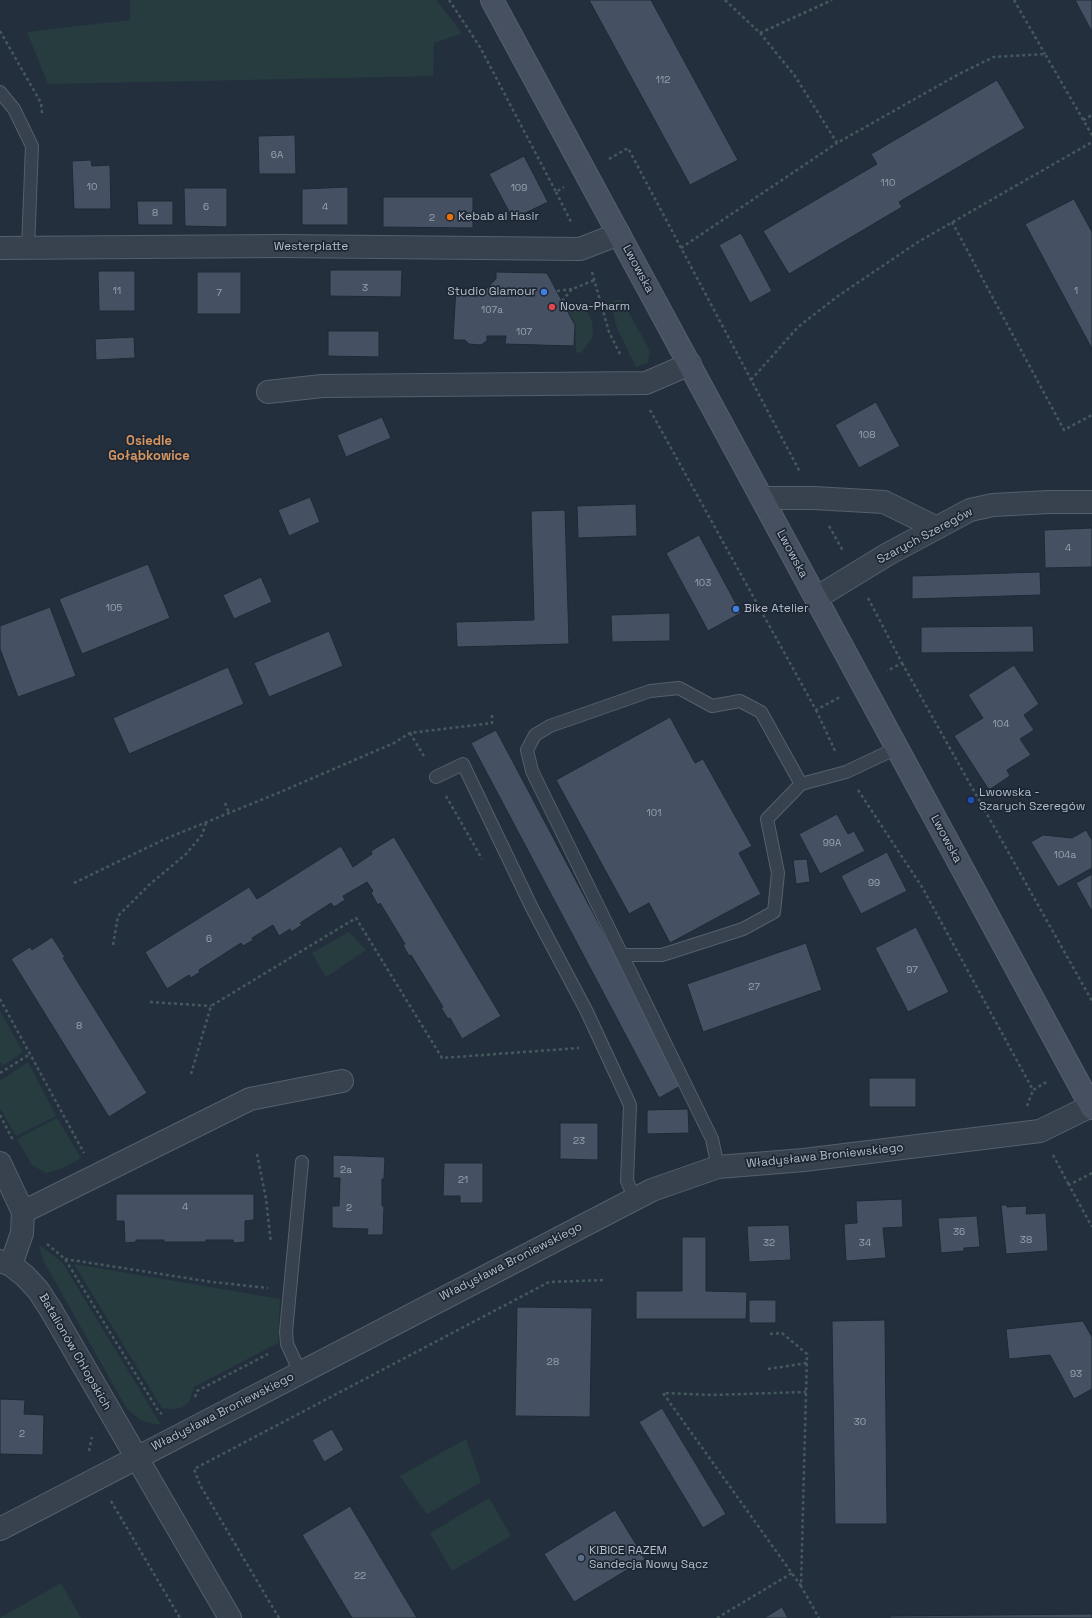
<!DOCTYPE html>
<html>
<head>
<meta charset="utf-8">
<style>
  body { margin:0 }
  canvas { display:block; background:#242f3e }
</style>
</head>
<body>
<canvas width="1092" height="1618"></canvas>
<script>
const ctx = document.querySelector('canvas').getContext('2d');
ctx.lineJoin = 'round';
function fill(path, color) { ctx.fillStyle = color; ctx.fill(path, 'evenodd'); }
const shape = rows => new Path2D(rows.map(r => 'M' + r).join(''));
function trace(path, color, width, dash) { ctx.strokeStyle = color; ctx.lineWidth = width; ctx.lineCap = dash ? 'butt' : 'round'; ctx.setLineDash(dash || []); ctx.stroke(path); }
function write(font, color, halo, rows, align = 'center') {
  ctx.font = font + ' "Space Grotesk",sans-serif'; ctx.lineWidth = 3.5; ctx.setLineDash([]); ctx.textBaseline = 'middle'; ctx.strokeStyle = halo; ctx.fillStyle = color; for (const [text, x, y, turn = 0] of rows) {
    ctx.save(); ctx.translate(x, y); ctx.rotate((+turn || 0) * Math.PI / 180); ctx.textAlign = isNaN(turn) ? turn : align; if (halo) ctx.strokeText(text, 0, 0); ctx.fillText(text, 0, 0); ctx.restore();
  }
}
fill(shape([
  [130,0,436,0,462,33,434,43,433,76,48,84,27,32,130,20],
  [615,300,622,300,650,351,648,362,636,367,617,328,611,305],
  [582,301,592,321,593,337,581,353,576,352,575,325,565,307],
  [349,932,366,950,326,977,312,953],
  [0,1011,23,1052,2,1066,0,1061],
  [28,1062,56,1116,16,1136,0,1108,0,1081],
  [57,1118,81,1158,63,1168,46,1173,32,1165,17,1139],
  [39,1245,62,1262,161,1425,142,1421,127,1409,43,1260],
  [74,1264,280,1299,278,1343,194,1387,189,1402,180,1408,172,1409,162,1408],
  [466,1439,481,1482,427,1514,400,1476],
  [489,1498,511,1536,452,1571,430,1533],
  [61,1583,81,1618,0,1618]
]), '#263c3f');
const building = shape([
  [589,0,651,0,738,160,690,185,589,0],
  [1075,0,1092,0,1092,32,1075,0],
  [997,80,1025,128,899,202,902,207,789,274,763,231,877,164,871,154,997,80],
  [295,135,296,174,259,174,258,136,295,135],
  [524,156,548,202,513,219,489,174,524,156],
  [91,160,92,166,110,165,111,209,74,209,72,161,91,160],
  [348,187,348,225,302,225,302,189,348,187],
  [184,188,227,188,227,227,185,226,184,188],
  [383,197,473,197,473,228,383,227,383,197],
  [1074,199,1092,232,1092,349,1025,224,1074,199],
  [137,201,173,201,173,225,138,225,137,201],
  [741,233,772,291,750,303,719,245,741,233],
  [330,270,402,270,401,297,330,296,330,270],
  [98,271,135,271,135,311,99,311,98,271],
  [197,272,241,272,241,314,197,314,197,272],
  [496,272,547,273,575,325,574,346,505,344,506,336,487,336,487,341,481,345,469,344,465,340,453,340,456,288,485,290,496,279,496,272],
  [328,331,379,331,379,357,328,356,328,331],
  [134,337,135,358,96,360,95,339,134,337],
  [876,402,900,446,859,468,835,425,876,402],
  [382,417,391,438,346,457,337,435,382,417],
  [310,497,320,522,289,536,278,510,310,497],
  [636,504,637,536,578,538,577,506,636,504],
  [565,510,569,644,457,647,456,622,534,620,531,511,565,510],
  [1092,528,1092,567,1045,568,1044,530,1092,528],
  [699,535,741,613,708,631,666,553,699,535],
  [148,564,170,618,82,654,59,599,148,564],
  [1040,572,1041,595,912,599,912,576,1040,572],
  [261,577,272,602,234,619,223,595,261,577],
  [50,607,76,676,18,697,0,649,0,626,50,607],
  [670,613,670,641,612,642,611,615,670,613],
  [1033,626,1034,652,921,653,921,627,1033,626],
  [329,631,343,666,269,697,254,663,329,631],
  [1014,665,1039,704,1024,715,1034,730,1020,739,1031,755,1007,770,1010,776,989,790,954,736,983,718,968,695,1014,665],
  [228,667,244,704,129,754,113,718,228,667],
  [670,717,695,763,703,759,752,846,739,853,761,894,670,943,649,903,629,914,556,780,670,717],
  [496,730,684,1084,659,1098,471,743,496,730],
  [837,814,848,834,854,831,865,851,820,874,799,834,837,814],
  [1086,830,1092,840,1092,868,1058,887,1031,842,1043,835,1072,838,1086,830],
  [394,837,501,1016,462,1039,450,1018,448,1019,441,1008,443,1007,411,955,409,956,403,945,405,944,380,903,378,905,371,893,373,891,367,882,343,896,345,900,334,907,331,903,300,923,302,925,291,932,290,929,279,936,273,925,252,938,253,940,243,946,241,943,199,970,200,972,191,978,189,975,167,989,145,952,249,887,257,899,341,846,353,867,372,854,371,851,394,837],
  [887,852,907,891,861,914,841,876,887,852],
  [807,859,810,882,796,884,793,860,807,859],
  [1092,874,1092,912,1076,883,1092,874],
  [916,927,949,992,908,1012,875,948,916,927],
  [52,937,65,957,63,958,147,1093,109,1117,11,959,30,947,32,950,52,937],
  [806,943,822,990,703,1032,687,984,806,943],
  [869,1078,916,1078,916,1107,869,1107,869,1078],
  [688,1109,689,1133,647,1134,647,1110,688,1109],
  [560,1123,598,1123,598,1160,560,1159,560,1123],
  [333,1155,385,1157,384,1179,382,1179,382,1206,384,1206,383,1235,367,1235,368,1229,332,1228,332,1206,339,1206,340,1178,333,1178,333,1155],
  [444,1163,483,1163,483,1203,460,1203,460,1196,443,1196,444,1163],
  [116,1194,254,1194,254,1220,245,1221,245,1242,234,1243,233,1240,206,1240,206,1242,164,1242,164,1240,136,1240,136,1242,125,1243,124,1221,116,1221,116,1194],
  [902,1199,903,1227,883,1228,886,1258,846,1261,844,1224,857,1223,856,1201,902,1199],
  [1001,1205,1007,1205,1007,1207,1027,1206,1026,1214,1046,1213,1048,1251,1006,1254,1001,1205],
  [977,1216,980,1247,964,1248,964,1251,941,1253,938,1218,977,1216],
  [789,1225,791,1260,749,1262,747,1226,789,1225],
  [682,1237,706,1237,706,1291,747,1292,746,1319,636,1319,636,1291,682,1291,682,1237],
  [749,1300,776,1300,776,1323,749,1323,749,1300],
  [517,1307,592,1308,590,1417,515,1416,517,1307],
  [885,1320,887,1524,835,1524,832,1321,885,1320],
  [1083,1321,1092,1337,1092,1389,1074,1399,1050,1355,1009,1359,1006,1329,1083,1321],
  [0,1399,25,1400,24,1414,44,1415,43,1455,0,1454,0,1399],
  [662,1408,726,1514,703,1528,639,1422,662,1408],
  [332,1429,344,1450,324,1462,312,1440,332,1429],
  [350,1506,417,1618,352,1618,302,1535,350,1506],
  [615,1510,645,1559,574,1602,544,1554,615,1510],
  [782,1607,788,1618,764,1618,782,1607],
  [1092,1614,1092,1618,890,1618,890,1616,1092,1614]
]);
fill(building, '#455162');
trace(building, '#1f2835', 1);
const lane = shape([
  [0,92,14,109,32,146,28,248],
  [436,777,463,764,532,908,587,1012,630,1105,627,1181,635,1199],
  [623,955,662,955,743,929,774,912,778,873,767,819,801,784],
  [718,1167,712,1139,532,771,527,750,535,735,550,726,650,691,679,688,712,706,740,701,761,712,801,784,846,772,897,748],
  [300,1372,287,1344,286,1332,302,1162]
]);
const street = shape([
  [0,248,281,246,580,249,619,234],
  [268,392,322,386,646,383,690,364],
  [762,498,814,498,884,502,937,528],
  [816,598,888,554,970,510,993,505,1049,502,1092,502],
  [0,1163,23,1212,22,1233,11,1265],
  [23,1212,250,1099,342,1081],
  [0,1261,11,1265,25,1276,38,1290,51,1310,230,1618],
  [0,1529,652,1190,718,1167,804,1160,1040,1131,1091,1106]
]);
const secondary = shape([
  [492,0,1092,1108]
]);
trace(lane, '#565f6c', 14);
trace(street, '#565f6c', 24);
trace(secondary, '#565f6c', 24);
trace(shape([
  [449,0,480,47,556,192,564,187],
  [725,0,760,33,795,76,837,143,959,74,994,57,1045,54,1092,135],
  [1014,0,1045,54],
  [0,31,41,103,42,113],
  [760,33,832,0],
  [1083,120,1092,115],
  [609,159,628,148,800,472],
  [556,192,571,222],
  [952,222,1064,430,1092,415],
  [681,248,837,143],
  [592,272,609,332,621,356],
  [557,291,572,289],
  [562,301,572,289,595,280],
  [751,380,798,327,838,296,918,242,1092,142],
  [650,410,816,710,840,697],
  [829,526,843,551],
  [868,598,902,663,887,671],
  [902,663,1092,1001],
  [816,710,836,753],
  [410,733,425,758],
  [858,790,922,887,1033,1090,1048,1081],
  [446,796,482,859],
  [225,803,229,813],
  [74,883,165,839,278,793,394,743,410,733,492,723,492,714],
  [113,945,118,916,149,885,186,854,202,835,206,823],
  [0,999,84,1153],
  [150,1002,211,1006],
  [0,1073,30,1054],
  [191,1074,211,1006,356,918,442,1058,579,1048],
  [1027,1106,1033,1090],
  [0,1115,13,1140],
  [257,1154,266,1199,271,1243],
  [1053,1155,1069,1185],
  [1092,1173,1069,1185,1092,1227],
  [47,1244,65,1259,159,1412,162,1414],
  [65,1259,212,1282,268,1288],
  [770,1334,782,1333,807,1354,801,1586,819,1618],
  [768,1369,807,1363],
  [195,1397,197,1391,268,1354],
  [89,1451,92,1437],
  [111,1501,180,1618],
  [801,1586,663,1393,712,1395,806,1392],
  [279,1618,200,1485,194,1469,549,1282,605,1280],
  [717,1618,792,1573]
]), '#44595c', 2.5, [3, 3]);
trace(lane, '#38414e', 12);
trace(street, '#38414e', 22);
trace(secondary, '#465061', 22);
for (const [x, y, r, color] of [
  [450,217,4,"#e8710a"],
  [544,292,4,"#3f7fe0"],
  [552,307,4,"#e0444e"],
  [736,609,4,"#3f7fe0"],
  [971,800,4,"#1a4fb4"],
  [581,1558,4,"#5c6f8a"]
]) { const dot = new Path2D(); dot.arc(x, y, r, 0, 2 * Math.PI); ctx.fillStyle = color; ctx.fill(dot); trace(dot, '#1d2633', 1.5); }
write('10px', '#98a1af', null, [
  ["112",663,80],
  ["6A",277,155],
  ["110",888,183],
  ["10",92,187],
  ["109",519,188],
  ["6",206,207],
  ["4",325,207],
  ["8",155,213],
  ["2",432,218],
  ["3",365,288],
  ["11",117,291],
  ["1",1076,291],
  ["7",219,293],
  ["107a",492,310],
  ["107",524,332],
  ["108",867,435],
  ["4",1068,548],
  ["103",703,583],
  ["105",114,608],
  ["104",1001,724],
  ["101",654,813],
  ["99A",832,843],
  ["104a",1065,855],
  ["99",874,883],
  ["6",209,939],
  ["97",912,970],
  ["27",754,987],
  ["8",79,1026],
  ["23",579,1141],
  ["2a",346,1170],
  ["21",463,1180],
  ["4",185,1207],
  ["2",349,1208],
  ["36",959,1232],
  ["38",1026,1240],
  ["32",769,1243],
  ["34",865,1243],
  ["28",553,1362],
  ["93",1076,1374],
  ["30",860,1422],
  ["2",22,1434],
  ["22",360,1576]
]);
write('12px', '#b4bcc9', '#1d2633', [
  ["Kebab al Hasir",458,217],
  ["Studio Glamour",536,292,"right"],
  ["Nova-Pharm",560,307],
  ["Bike Atelier",744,609],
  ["Lwowska -",979,793],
  ["Szarych Szeregów",979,807],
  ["KIBICE RAZEM",589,1551],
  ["Sandecja Nowy Sącz",589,1565]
], 'left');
write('12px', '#b4bcc9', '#1d2633', [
  ["Westerplatte",311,247],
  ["Lwowska",638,269,62],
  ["Szarych Szeregów",925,536,-28],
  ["Lwowska",792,554,62],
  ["Lwowska",946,839,62],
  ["Władysława Broniewskiego",825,1156,-6],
  ["Władysława Broniewskiego",511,1262,-27],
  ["Batalionów Chłopskich",75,1352,60],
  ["Władysława Broniewskiego",223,1412,-27]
]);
write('bold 13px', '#d59563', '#1d2633', [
  ["Osiedle",149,441],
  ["Gołąbkowice",149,456]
]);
</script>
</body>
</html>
